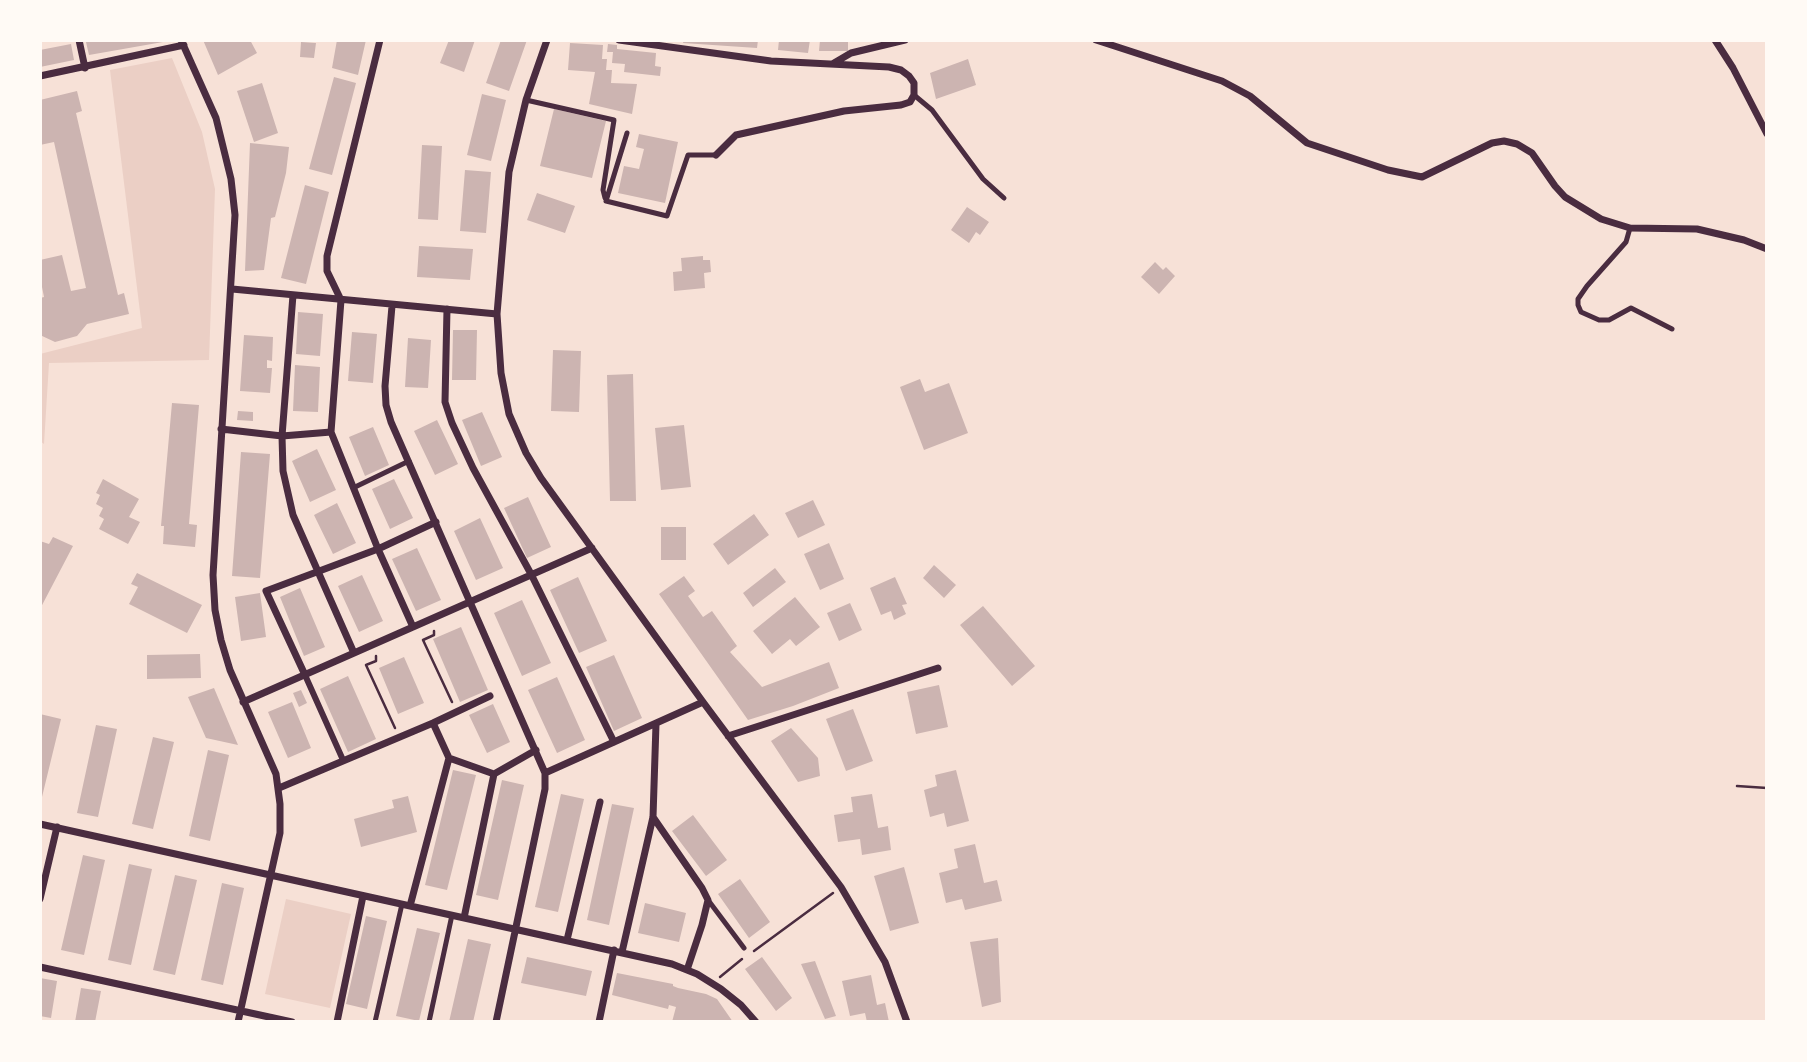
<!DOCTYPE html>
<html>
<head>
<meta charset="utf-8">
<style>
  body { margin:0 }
  #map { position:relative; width:1807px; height:1062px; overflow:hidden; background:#f7e1d7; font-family:Quicksand,sans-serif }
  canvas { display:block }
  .frame { position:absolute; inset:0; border:42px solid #fffaf5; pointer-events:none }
</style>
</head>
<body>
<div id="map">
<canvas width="1807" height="1062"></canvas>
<div class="frame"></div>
</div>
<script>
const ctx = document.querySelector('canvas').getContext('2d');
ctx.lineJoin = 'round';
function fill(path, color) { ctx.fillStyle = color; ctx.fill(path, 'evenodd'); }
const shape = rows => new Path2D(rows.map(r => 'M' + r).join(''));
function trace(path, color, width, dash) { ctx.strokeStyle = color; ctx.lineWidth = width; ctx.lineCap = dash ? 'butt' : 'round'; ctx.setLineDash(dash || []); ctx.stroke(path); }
fill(shape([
  [172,58,202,132,215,189,209,360,49,363,44,444,40,441,40,354,142,328,110,70],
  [286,899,351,914,330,1008,265,994]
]), '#ebcfc5');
fill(shape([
  [93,40,163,40,163,42,89,55,86,42],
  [203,40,250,40,257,53,218,75],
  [337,40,366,40,358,75,332,68],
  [449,40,475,40,464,72,440,63],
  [501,40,527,40,509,91,486,83],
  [684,40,758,40,757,48,683,43],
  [779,40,810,40,808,53,778,50],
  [820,40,848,40,848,51,819,51],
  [301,42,316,43,314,58,300,57],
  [570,43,603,45,602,59,607,59,606,70,612,70,611,83,637,84,632,114,589,104,595,72,568,70],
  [71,44,74,60,40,67,40,50],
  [608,44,617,45,617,49,656,53,655,66,661,67,660,76,624,72,625,64,612,63,613,52,607,52],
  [968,59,976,85,936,99,930,73],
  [334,77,356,83,332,175,309,169],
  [262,83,278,133,254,142,237,91],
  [77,91,82,111,76,113,118,295,124,293,129,314,87,324,77,336,55,342,40,335,40,298,44,297,40,277,40,260,62,255,71,291,86,288,54,142,40,145,40,100],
  [482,94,506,100,491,161,467,155],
  [554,109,606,121,592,178,540,166],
  [639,134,678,142,665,203,618,193,624,166,639,169,644,149,636,147],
  [250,143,289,147,286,173,275,217,271,218,264,270,245,271],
  [422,145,442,146,438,220,418,219],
  [465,170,491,172,486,233,460,231],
  [305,185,329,192,306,284,281,278],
  [537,193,575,206,565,233,527,220],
  [967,207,989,222,980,235,976,232,969,243,951,230],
  [419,246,473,249,470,280,417,277],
  [703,256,703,260,710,260,711,272,704,273,705,288,674,291,673,272,682,271,681,258],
  [1155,262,1163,270,1166,267,1175,276,1159,294,1141,277],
  [298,312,323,314,320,356,296,354],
  [453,330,477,330,476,380,452,380],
  [352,332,377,334,373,383,348,381],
  [244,335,273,337,272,361,267,360,267,368,272,368,270,393,240,391],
  [408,338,431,340,428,388,405,387],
  [553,350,581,351,579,412,551,411],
  [295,365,320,367,318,412,293,411],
  [633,374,636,501,610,501,607,375],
  [920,379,925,392,949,383,968,433,924,450,900,387],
  [172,403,199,405,189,524,197,525,195,547,163,544,164,526,161,526],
  [238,411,253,412,253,421,237,420],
  [482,412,502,457,481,466,462,420],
  [437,420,458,464,435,475,414,431],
  [684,425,691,487,661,490,655,428],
  [373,427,389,465,365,476,349,437],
  [317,449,336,490,310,502,292,461],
  [241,452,270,454,260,578,232,576],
  [103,479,139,499,129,517,140,522,128,544,99,529,104,519,99,516,103,508,96,504,100,495,96,493],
  [394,479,413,518,390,529,372,489],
  [528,497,551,547,527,558,504,508],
  [813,500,825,525,798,538,785,513],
  [337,503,356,543,333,554,314,515],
  [754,514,769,535,728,565,713,544],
  [480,518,503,568,476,580,454,531],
  [661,527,686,527,686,560,661,560],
  [53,537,73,546,40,609,40,541,49,544],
  [829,543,844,579,820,590,804,554],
  [417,548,441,600,416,611,392,559],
  [934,565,956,585,944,598,923,578],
  [775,568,786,582,753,607,743,593],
  [137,573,202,605,187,633,129,604,138,587,131,584],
  [362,575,383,621,359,632,338,586],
  [684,576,695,591,688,596,703,617,712,611,737,646,730,652,762,687,829,662,839,688,793,706,748,720,659,594],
  [578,577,607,641,579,653,550,590],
  [895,577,907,604,902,605,906,614,894,620,891,611,881,615,870,588],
  [300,588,325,647,304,656,280,597],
  [260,593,266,637,241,641,235,597],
  [795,597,820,627,796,646,790,639,772,654,753,631],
  [522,600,551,663,522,676,494,613],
  [850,603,862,630,839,641,827,613],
  [983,606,1035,666,1012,686,960,625],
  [461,627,488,690,460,702,433,639],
  [200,654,201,678,147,679,147,655],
  [614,655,642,718,614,731,586,667],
  [404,657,424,703,398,714,379,668],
  [348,676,376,739,348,752,320,689],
  [557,677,585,740,557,753,528,690],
  [939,685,948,727,916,734,907,692],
  [214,688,238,745,206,738,188,697],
  [301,690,307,703,299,707,293,693],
  [292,702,311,748,288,758,268,712],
  [493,704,510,742,487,753,469,715],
  [853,709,873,761,846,771,826,719],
  [40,714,61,719,41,801,40,801],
  [96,725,117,729,98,817,77,813],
  [791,728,818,758,820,776,798,782,771,741],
  [153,737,174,742,153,829,132,824],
  [208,750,229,755,210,841,189,836],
  [453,770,476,775,447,890,425,885],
  [956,770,969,821,947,827,944,813,930,817,924,790,937,786,935,775],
  [502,780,524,785,498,900,476,895],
  [561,794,584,799,558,912,535,907],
  [872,794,878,828,888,826,891,850,862,855,860,839,838,842,834,815,853,812,851,797],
  [408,796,417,832,361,847,354,819,394,808,392,800],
  [612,804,634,808,609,925,587,920],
  [693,815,727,860,706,876,672,831],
  [975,844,984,883,997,880,1002,901,965,910,962,899,946,903,939,873,958,868,954,849],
  [83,855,105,860,84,955,61,950],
  [129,864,152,869,131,965,108,960],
  [904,867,919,923,890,931,874,876],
  [175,875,197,880,175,975,153,970],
  [740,879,770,922,749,938,718,894],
  [222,883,244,888,223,985,201,980],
  [645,903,686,913,679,942,638,933],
  [366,916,387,921,367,1009,346,1004],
  [417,928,440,933,419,1021,396,1016],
  [998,938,1001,1002,982,1007,970,942],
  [468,939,491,944,473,1022,449,1022],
  [527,957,592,971,586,996,521,983],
  [762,957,792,998,776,1011,745,969],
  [815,961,836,1016,825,1019,801,964],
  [617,973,673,984,673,986,678,988,706,994,717,999,733,1022,672,1022,676,1007,669,1005,668,1009,612,995],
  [871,975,877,1005,885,1003,889,1022,867,1022,865,1013,850,1016,842,981],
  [40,978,57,981,51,1018,40,1016],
  [81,988,101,991,95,1022,75,1022]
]), '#ccb4b1');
trace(shape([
  [434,631,434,635,423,640,452,702],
  [376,656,376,661,366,665,395,728],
  [1737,786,1767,788],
  [754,951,833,893],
  [720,977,742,959]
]), '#4a2c40', 2.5);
trace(shape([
  [914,95,932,110,983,179,1004,198],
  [526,100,614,120,603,190,605,198],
  [627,133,606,201,667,216,688,155,716,155],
  [1630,228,1626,242,1587,286,1578,299,1578,305,1581,312,1599,320,1609,320,1631,308,1672,329],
  [353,488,409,461],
  [708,900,744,948],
  [375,1022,402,904],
  [429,1022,452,915]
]), '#4a2c40', 5);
trace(shape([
  [305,675,343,760]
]), '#4a2c40', 6);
trace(shape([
  [79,40,85,68],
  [181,40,216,118,231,179,235,215,213,575,215,610,221,640,230,670,276,774,280,804,280,833,238,1022],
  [380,40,327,256,327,271,341,300,331,432,378,549,413,627],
  [547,40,526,100,509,172,497,314,501,373,509,414,526,453,541,478,703,702,841,887,885,962,907,1022],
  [619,40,771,61,889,67,901,70,909,76,914,83,914,95,910,102,901,105,844,111,736,135,716,155],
  [1096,40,1222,81,1250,96,1307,143,1388,170,1422,177,1492,143,1504,141,1517,144,1532,153,1555,186,1565,197,1601,219,1630,228,1697,229,1744,240,1767,249],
  [1715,40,1733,68,1767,134],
  [834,63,851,53,905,40],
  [40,76,184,45],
  [232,289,497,314],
  [293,295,282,436,283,471,293,515,354,653],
  [392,306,385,386,386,405,391,422,545,773,545,789,496,1022],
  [447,309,445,402,452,423,473,468,531,574,614,742],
  [221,429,282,436,331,432],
  [305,675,266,591,378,549,436,522],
  [243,702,592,548],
  [433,723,449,758,494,774],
  [728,736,938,668],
  [545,773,703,702],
  [279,788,433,723,490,696],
  [653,817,702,888,708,900,702,925,687,970],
  [40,824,672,964,697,974,721,989,741,1005,756,1022],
  [40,899,57,827],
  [410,906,449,758],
  [464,918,494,774,536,750],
  [567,940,600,802],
  [622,952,653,817,656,724],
  [40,967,292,1022],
  [337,1022,363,896],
  [599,1022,614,950]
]), '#4a2c40', 7);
</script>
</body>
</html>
